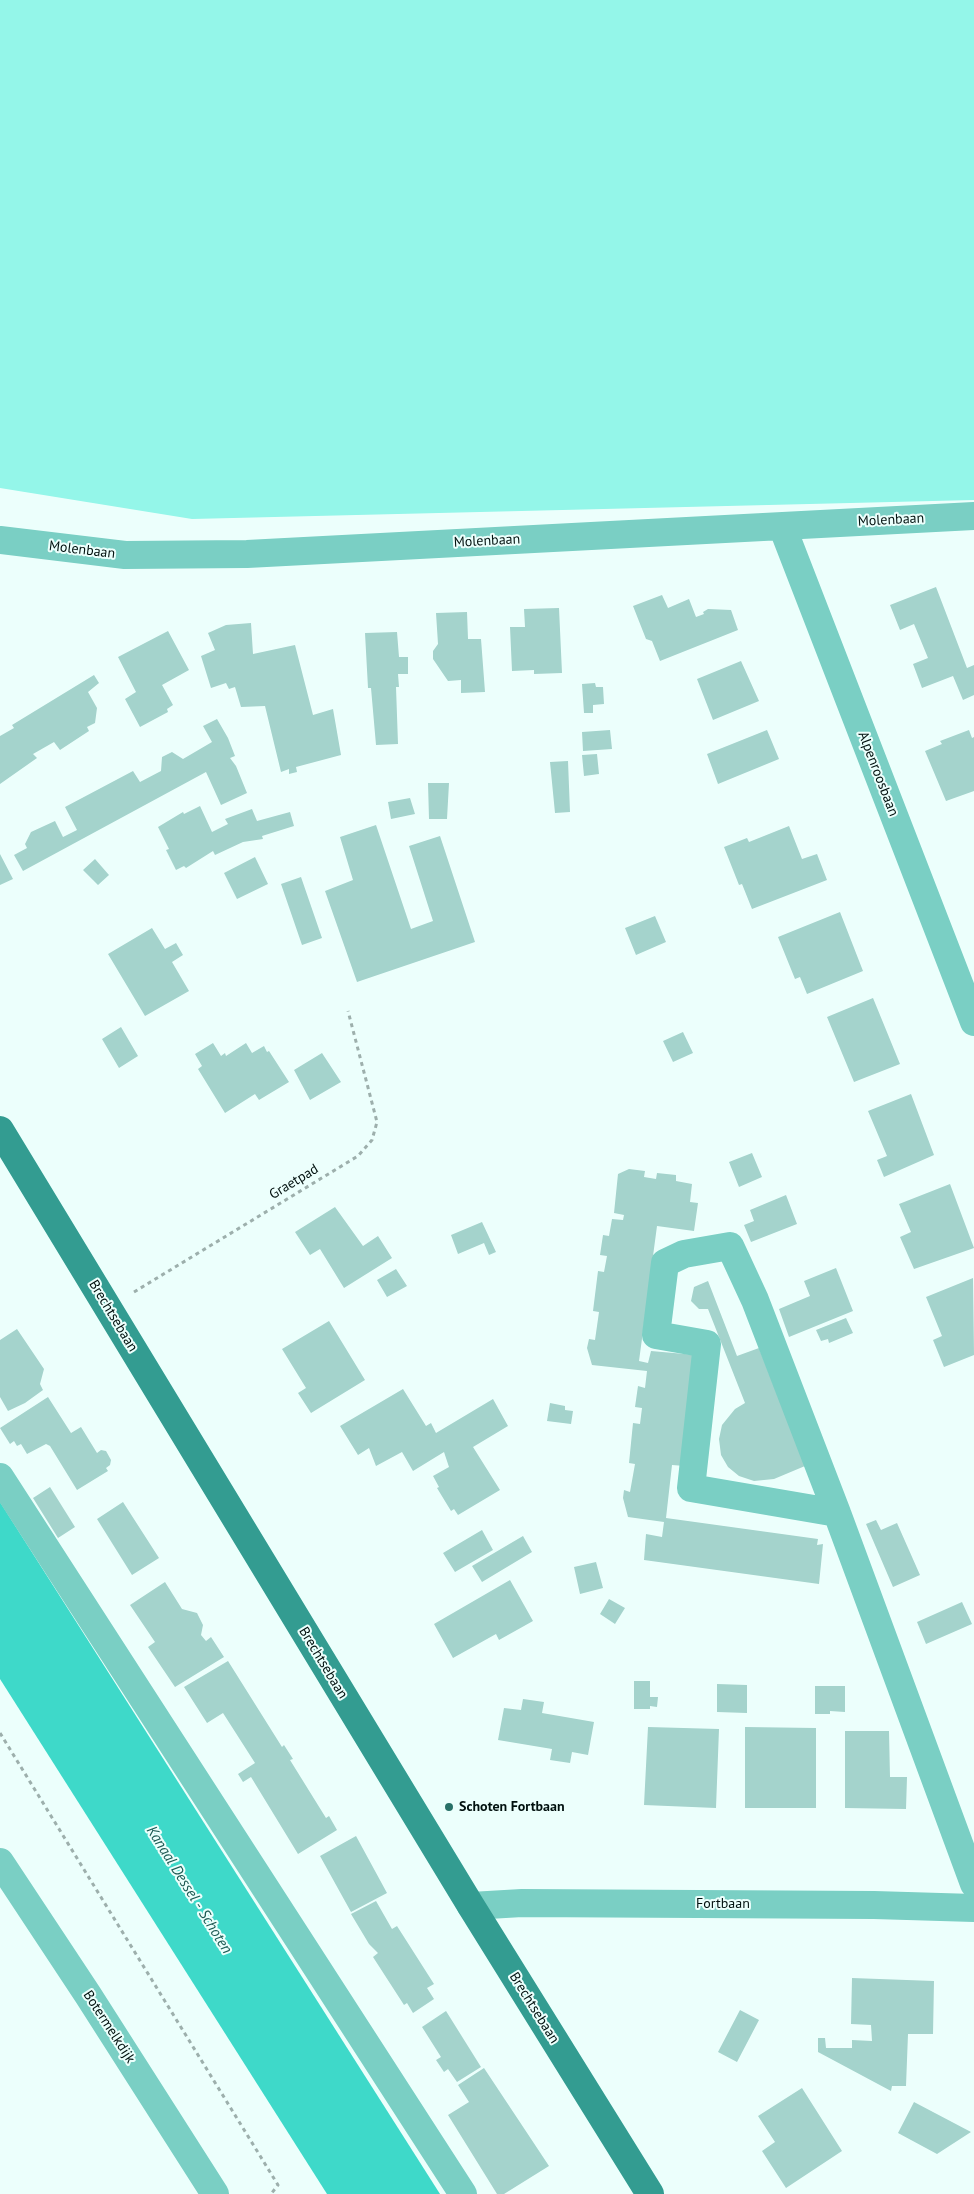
<!DOCTYPE html>
<html>
<head>
<meta charset="utf-8">
<style>
  body { margin:0 }
  canvas { display:block; background:#ecfffc }
</style>
</head>
<body>
<canvas width="974" height="2194"></canvas>
<script>
const ctx = document.querySelector('canvas').getContext('2d');
ctx.lineJoin = 'round';
function fill(path, color) { ctx.fillStyle = color; ctx.fill(path, 'evenodd'); }
const shape = rows => new Path2D(rows.map(r => 'M' + r).join(''));
function trace(path, color, width, dash) { ctx.strokeStyle = color; ctx.lineWidth = width; ctx.lineCap = dash ? 'butt' : 'round'; ctx.setLineDash(dash || []); ctx.stroke(path); }
function write(font, color, halo, rows, align = 'center') {
  ctx.font = font + ' "PT Sans",sans-serif'; ctx.lineWidth = 4; ctx.setLineDash([]); ctx.textBaseline = 'middle'; ctx.strokeStyle = halo; ctx.fillStyle = color; for (const [text, x, y, turn = 0] of rows) {
    ctx.save(); ctx.translate(x, y); ctx.rotate((+turn || 0) * Math.PI / 180); ctx.textAlign = isNaN(turn) ? turn : align; if (halo) ctx.strokeText(text, 0, 0); ctx.fillText(text, 0, 0); ctx.restore();
  }
}
fill(shape([
  [0,0,974,0,974,500,192,519,0,488]
]), '#94f6e9');
fill(shape([
  [0,1502,440,2194,327,2194,0,1679]
]), '#3ed9c9');
fill(shape([
  [936,587,967,668,974,665,974,695,963,700,953,676,922,688,913,664,928,658,914,624,900,630,890,605],
  [662,595,668,608,689,599,696,617,704,614,703,612,708,609,731,610,738,630,660,661,652,641,646,639,633,606],
  [559,608,562,673,534,674,534,670,512,671,510,627,525,627,524,609],
  [467,612,468,639,481,639,485,692,461,693,461,680,448,681,433,659,433,651,438,644,436,613],
  [251,623,253,654,295,645,313,715,333,709,341,755,296,767,297,772,289,774,289,769,281,772,265,706,241,707,235,687,229,689,226,683,211,688,201,656,215,650,208,633,226,625],
  [168,631,189,670,162,685,173,705,167,709,168,712,140,727,125,699,136,692,118,657],
  [397,632,399,657,408,657,408,674,398,674,399,687,396,687,398,744,376,745,371,688,368,688,365,633],
  [741,661,759,701,713,720,697,679],
  [94,675,99,683,88,692,97,708,95,723,87,727,89,731,60,750,54,742,33,754,37,758,0,784,0,736,14,728,12,725],
  [595,683,596,687,603,687,604,704,593,705,593,713,584,713,582,684],
  [217,719,228,738,235,756,230,758,236,766,247,793,221,805,206,772,23,871,14,855,27,848,25,844,31,832,55,821,63,837,77,830,65,807,133,771,140,782,161,771,162,757,172,752,183,759,212,742,203,726],
  [610,730,612,749,583,751,582,732],
  [767,730,779,759,718,784,707,754],
  [969,730,972,738,974,737,974,791,946,801,925,751,942,744,940,741],
  [597,754,599,774,584,776,582,755],
  [568,761,570,812,555,813,550,762],
  [428,783,449,783,447,819,429,819],
  [410,798,415,814,391,819,388,802],
  [200,806,212,832,228,824,225,819,252,809,257,821,290,812,294,826,262,836,263,839,243,842,215,855,213,851,186,868,184,866,176,870,166,850,169,849,158,827,183,812,184,814],
  [376,825,411,929,433,921,409,846,440,836,475,942,357,982,325,891,353,880,340,837],
  [789,826,802,859,817,854,827,880,752,909,742,884,739,885,724,847,747,838,749,842],
  [0,854,13,879,0,885],
  [255,857,268,884,237,899,224,873],
  [95,859,109,875,98,885,83,870],
  [301,877,322,938,302,945,281,884],
  [840,912,863,971,807,994,800,977,795,979,778,937],
  [655,916,666,942,636,955,625,928],
  [152,928,165,949,176,943,183,955,172,962,189,991,145,1016,108,954],
  [873,998,900,1064,854,1082,827,1017],
  [121,1027,138,1056,119,1068,102,1039],
  [683,1032,693,1053,673,1062,663,1041],
  [213,1043,221,1056,225,1053,226,1056,246,1043,252,1053,264,1046,267,1052,269,1051,289,1082,259,1100,255,1094,225,1113,198,1069,202,1066,195,1054],
  [322,1053,341,1082,310,1100,294,1070],
  [911,1094,934,1155,884,1177,877,1160,887,1156,868,1111],
  [752,1153,762,1177,739,1187,729,1162],
  [629,1169,645,1171,644,1177,656,1179,657,1173,676,1175,676,1181,692,1184,690,1202,698,1203,694,1231,657,1226,639,1361,648,1363,651,1351,696,1355,685,1466,672,1465,666,1518,818,1539,817,1545,823,1544,819,1584,644,1560,646,1534,662,1537,664,1522,628,1517,623,1498,624,1490,630,1492,635,1464,629,1463,633,1423,640,1424,642,1408,635,1407,638,1386,645,1388,647,1371,592,1365,587,1348,589,1339,595,1340,599,1312,593,1311,598,1271,604,1272,607,1256,600,1255,603,1235,609,1236,612,1219,623,1220,624,1215,614,1213,618,1174],
  [950,1184,974,1248,914,1269,900,1237,911,1232,899,1204],
  [786,1195,797,1224,751,1242,744,1225,754,1221,750,1210],
  [335,1207,363,1246,378,1236,392,1258,344,1288,320,1249,310,1255,295,1232],
  [482,1222,496,1252,489,1255,484,1243,458,1254,451,1235],
  [836,1268,853,1311,789,1337,779,1309,810,1296,804,1281],
  [396,1269,407,1286,387,1297,377,1280],
  [973,1278,974,1355,944,1367,933,1340,942,1336,926,1297],
  [708,1281,737,1356,759,1348,805,1466,774,1479,754,1481,739,1476,728,1467,721,1455,719,1439,722,1425,735,1409,745,1403,708,1309,699,1309,691,1301,694,1287],
  [846,1318,853,1333,829,1343,828,1339,821,1341,816,1330],
  [329,1321,365,1380,311,1413,298,1393,306,1388,282,1349],
  [17,1329,44,1369,40,1384,43,1390,25,1403,8,1411,0,1397,0,1340],
  [403,1389,426,1426,431,1423,436,1433,493,1399,508,1426,473,1447,500,1490,458,1515,454,1509,451,1511,437,1488,439,1487,433,1476,449,1467,444,1452,413,1471,402,1452,376,1466,369,1448,358,1455,340,1426],
  [48,1397,71,1433,81,1427,97,1453,101,1450,106,1451,111,1460,110,1465,106,1468,108,1471,77,1490,50,1446,46,1444,27,1454,21,1444,17,1446,14,1441,10,1444,0,1428],
  [550,1403,565,1406,565,1410,573,1411,571,1424,547,1421],
  [50,1487,75,1527,58,1538,33,1498],
  [123,1502,159,1558,132,1575,97,1519],
  [876,1520,881,1530,897,1523,920,1575,893,1587,866,1524],
  [482,1530,493,1550,455,1572,443,1553],
  [523,1536,532,1552,482,1582,472,1566],
  [596,1562,603,1588,580,1594,574,1567],
  [510,1580,533,1621,499,1640,496,1634,453,1658,434,1624],
  [165,1582,182,1609,197,1613,203,1625,201,1635,206,1641,211,1637,224,1657,175,1687,148,1647,155,1642,130,1605],
  [609,1599,625,1608,615,1624,600,1614],
  [962,1602,972,1624,926,1644,917,1622],
  [228,1661,282,1747,284,1745,293,1759,290,1760,326,1818,329,1816,337,1830,298,1854,251,1777,243,1782,238,1774,255,1763,223,1713,207,1723,184,1687],
  [634,1681,650,1681,650,1697,658,1697,657,1707,650,1706,650,1709,634,1709],
  [717,1684,747,1685,747,1713,717,1712],
  [815,1686,845,1686,845,1712,830,1711,830,1714,815,1714],
  [523,1699,544,1702,542,1713,594,1722,588,1755,572,1752,570,1763,550,1760,552,1749,498,1740,504,1708,521,1710],
  [648,1727,719,1729,716,1808,644,1805],
  [745,1727,816,1728,816,1808,745,1808],
  [845,1731,889,1731,890,1777,907,1777,906,1809,845,1808],
  [356,1836,387,1893,351,1912,320,1856],
  [376,1901,392,1929,397,1926,434,1984,427,1988,434,1999,413,2013,407,2003,404,2005,373,1957,378,1953,369,1944,351,1914],
  [852,1978,934,1981,933,2034,908,2034,906,2086,892,2086,891,2091,818,2052,818,2038,825,2038,826,2048,852,2048,852,2040,872,2041,871,2025,851,2024],
  [740,2010,759,2020,737,2062,718,2052],
  [446,2011,481,2067,457,2082,448,2069,444,2072,436,2060,441,2057,422,2027],
  [484,2068,549,2166,504,2194,497,2194,448,2115,469,2102,458,2085],
  [802,2088,842,2151,786,2188,762,2151,775,2142,758,2116],
  [914,2102,971,2132,937,2154,898,2133]
]), '#a4d3cc');
trace(shape([
  [134,1292,358,1156,372,1140,377,1122,348,1011],
  [0,1733,278,2185,271,2194]
]), '#9dafac', 3, [4, 4]);
trace(shape([
  [782,526,974,1022],
  [0,540,125,555,247,554,974,516],
  [0,1477,463,2194],
  [837,1513,691,1488,707,1344,656,1335,665,1263,684,1254,730,1246,755,1300,837,1513,974,1884],
  [0,1862,88,1995,215,2194],
  [471,1906,522,1903,874,1905,974,1908]
]), '#7acfc4', 28);
trace(shape([
  [0,1130,471,1906,650,2194]
]), '#339c91', 28);
for (const [x, y, r, color] of [
  [449,1807,5,"#297168"]
]) { const dot = new Path2D(); dot.arc(x, y, r, 0, 2 * Math.PI); ctx.fillStyle = color; ctx.fill(dot); trace(dot, '#ecfffc', 2); }
write('14px', '#01100e', '#ecfffc', [
  ["Molenbaan",891,520,-3],
  ["Molenbaan",487,541,-3],
  ["Molenbaan",82,550,7],
  ["Alpenroosbaan",878,774,69],
  ["Graetpad",294,1182,-31],
  ["Brechtsebaan",113,1316,59],
  ["Brechtsebaan",323,1663,59],
  ["Fortbaan",723,1904],
  ["Brechtsebaan",534,2008,58],
  ["Botermelkdijk",109,2027,57]
]);
write('bold 14px', '#01100e', '#ecfffc', [
  ["Schoten Fortbaan",459,1807]
], 'left');
write('italic 15px', '#1e5b54', '#ecfffc', [
  ["Kanaal Dessel - Schoten",189,1890,58]
]);
</script>
</body>
</html>
